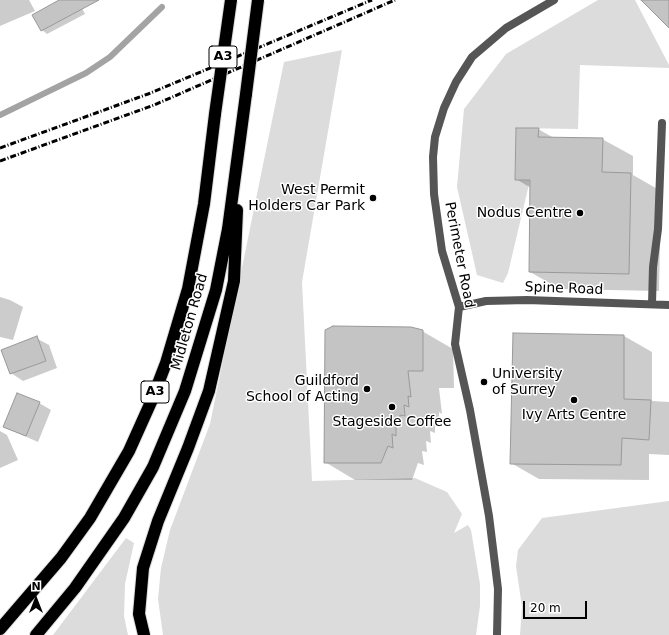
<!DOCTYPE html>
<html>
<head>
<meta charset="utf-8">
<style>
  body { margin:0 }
  #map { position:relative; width:669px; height:635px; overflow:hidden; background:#fff; font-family:"DejaVu Sans",sans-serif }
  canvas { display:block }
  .north { position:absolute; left:16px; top:579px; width:40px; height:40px; -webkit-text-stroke:3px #fff; paint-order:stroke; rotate:0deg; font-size:11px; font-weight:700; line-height:16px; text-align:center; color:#000 }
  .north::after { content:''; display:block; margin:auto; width:14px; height:18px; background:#000; clip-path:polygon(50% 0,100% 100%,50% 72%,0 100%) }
  .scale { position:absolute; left:523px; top:601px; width:64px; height:18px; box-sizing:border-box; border:2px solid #000; border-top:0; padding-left:5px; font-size:12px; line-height:14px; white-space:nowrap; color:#000; -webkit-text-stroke:3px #fff; paint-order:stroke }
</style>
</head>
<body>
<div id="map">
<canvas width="669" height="635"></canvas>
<div class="north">N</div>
<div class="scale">20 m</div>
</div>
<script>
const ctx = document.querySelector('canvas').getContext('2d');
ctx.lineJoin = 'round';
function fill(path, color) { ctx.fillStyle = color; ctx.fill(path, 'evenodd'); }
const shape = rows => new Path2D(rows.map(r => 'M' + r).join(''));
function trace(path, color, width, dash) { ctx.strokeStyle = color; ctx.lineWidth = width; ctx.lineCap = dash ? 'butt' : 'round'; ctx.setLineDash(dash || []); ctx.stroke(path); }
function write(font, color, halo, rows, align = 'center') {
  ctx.font = font + ' "DejaVu Sans",sans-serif'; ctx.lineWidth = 3; ctx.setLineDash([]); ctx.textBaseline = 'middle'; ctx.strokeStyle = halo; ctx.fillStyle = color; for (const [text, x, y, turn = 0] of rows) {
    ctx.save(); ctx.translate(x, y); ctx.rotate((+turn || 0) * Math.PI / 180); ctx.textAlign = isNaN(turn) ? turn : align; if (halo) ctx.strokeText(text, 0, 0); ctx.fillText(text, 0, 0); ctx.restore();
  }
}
fill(shape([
  [598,0,635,0,669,65,669,68,580,65,578,129,516,128,515,180,530,180,508,273,503,283,477,275,457,187,464,109,506,54],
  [342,50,302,282,312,481,415,478,447,492,462,514,454,533,468,525,471,530,480,584,480,606,476,635,163,635,158,599,161,568,170,530,210,424,284,62],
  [669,501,669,635,520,635,522,607,516,566,518,550,542,518],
  [126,538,134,543,125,584,124,616,128,635,53,635]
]), '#dcdcdc');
fill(shape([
  [0,0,29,0,35,11,0,26],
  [61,0,78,0,85,14,47,34,42,30],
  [538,129,554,138,602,139,633,156,633,175,661,191,659,291,560,289,530,272,531,188,516,179],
  [0,297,10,300,23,307,13,340,0,337],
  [422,331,453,349,454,388,439,388,442,414,439,412,439,424,435,422,435,433,430,431,431,443,426,441,427,452,422,451,424,465,418,463,412,480,355,480,325,462],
  [514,334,624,336,652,352,652,401,669,402,669,455,649,454,649,480,539,479,511,463],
  [36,338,49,345,57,368,23,381,11,373],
  [39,403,51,410,38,442,4,427],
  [0,431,7,435,18,460,0,468]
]), '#0003');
trace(shape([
  [0,115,86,73,110,57,162,7]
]), '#a3a3a3', 6);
const building = shape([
  [59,0,99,0,41,31,32,15,59,0],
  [641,0,669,0,669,28,641,0],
  [516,128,539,128,538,137,603,138,602,172,631,173,629,274,529,272,530,180,515,180,516,128],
  [333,326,411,327,423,330,423,371,408,371,411,397,408,396,409,407,404,405,405,416,400,415,400,426,396,425,396,436,392,434,393,448,388,446,381,463,324,463,325,330,333,326],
  [513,333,624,335,624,399,651,400,649,440,622,438,621,465,510,464,513,333],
  [37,336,46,361,10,374,1,350,37,336],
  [17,393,40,402,26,436,3,427,17,393]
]);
fill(building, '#c4c4c4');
trace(building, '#999', 1);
const highway = shape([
  [0,629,61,558,90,518,129,451,151,402,166,363,188,289,204,204,215,114],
  [36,635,75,588,124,518,153,467,185,391,216,290,228,229,246,94],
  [144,635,139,614,143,568,158,521,188,448,209,391,234,281,237,210]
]);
trace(highway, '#dbdbdb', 14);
trace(shape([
  [652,304,653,267,658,229,662,123],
  [459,307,486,301,527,300,669,305]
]), '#555', 8);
trace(shape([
  [497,635,498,589,489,516,470,410,455,344,459,307,442,251,434,194,433,157,435,137,444,108,456,82,472,57,506,28,554,0]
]), '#555', 8);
trace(highway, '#000', 12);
trace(shape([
  [0,148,148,94,372,0],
  [0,161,154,105,395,0]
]), '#000', 3, [6, 2, 1, 2]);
const highwayBridge = shape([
  [246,94,258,0],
  [215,114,231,0]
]);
trace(highwayBridge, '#dbdbdb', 14, []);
trace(highwayBridge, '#000', 12);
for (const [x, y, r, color] of [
  [373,198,4,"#000"],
  [580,213,4,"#000"],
  [484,382,4,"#000"],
  [367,389,4,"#000"],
  [574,400,4,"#000"],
  [392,407,4,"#000"]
]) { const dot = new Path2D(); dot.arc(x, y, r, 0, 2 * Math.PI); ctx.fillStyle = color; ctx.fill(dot); trace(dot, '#fff', 1.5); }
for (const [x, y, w] of [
  [223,57,28],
  [155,392,28]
]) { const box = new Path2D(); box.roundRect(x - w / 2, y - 11, w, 22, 3); ctx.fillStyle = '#fff'; ctx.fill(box); trace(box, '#000', 1); }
write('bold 13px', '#000', null, [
  ["A3",223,57],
  ["A3",155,392]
]);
write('14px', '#000', '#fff', [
  ["West Permit",365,190],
  ["Holders Car Park",365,206],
  ["Nodus Centre",572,213],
  ["University",492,374,"left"],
  ["of Surrey",492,390,"left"],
  ["Guildford",359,381],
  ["School of Acting",359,397],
  ["Ivy Arts Centre",574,415,"center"],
  ["Stageside Coffee",392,422,"center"]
], 'right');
write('14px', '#000', '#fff', [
  ["Perimeter Road",459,255,79],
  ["Spine Road",564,289,2],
  ["Midleton Road",190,322,-74]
]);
</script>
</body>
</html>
